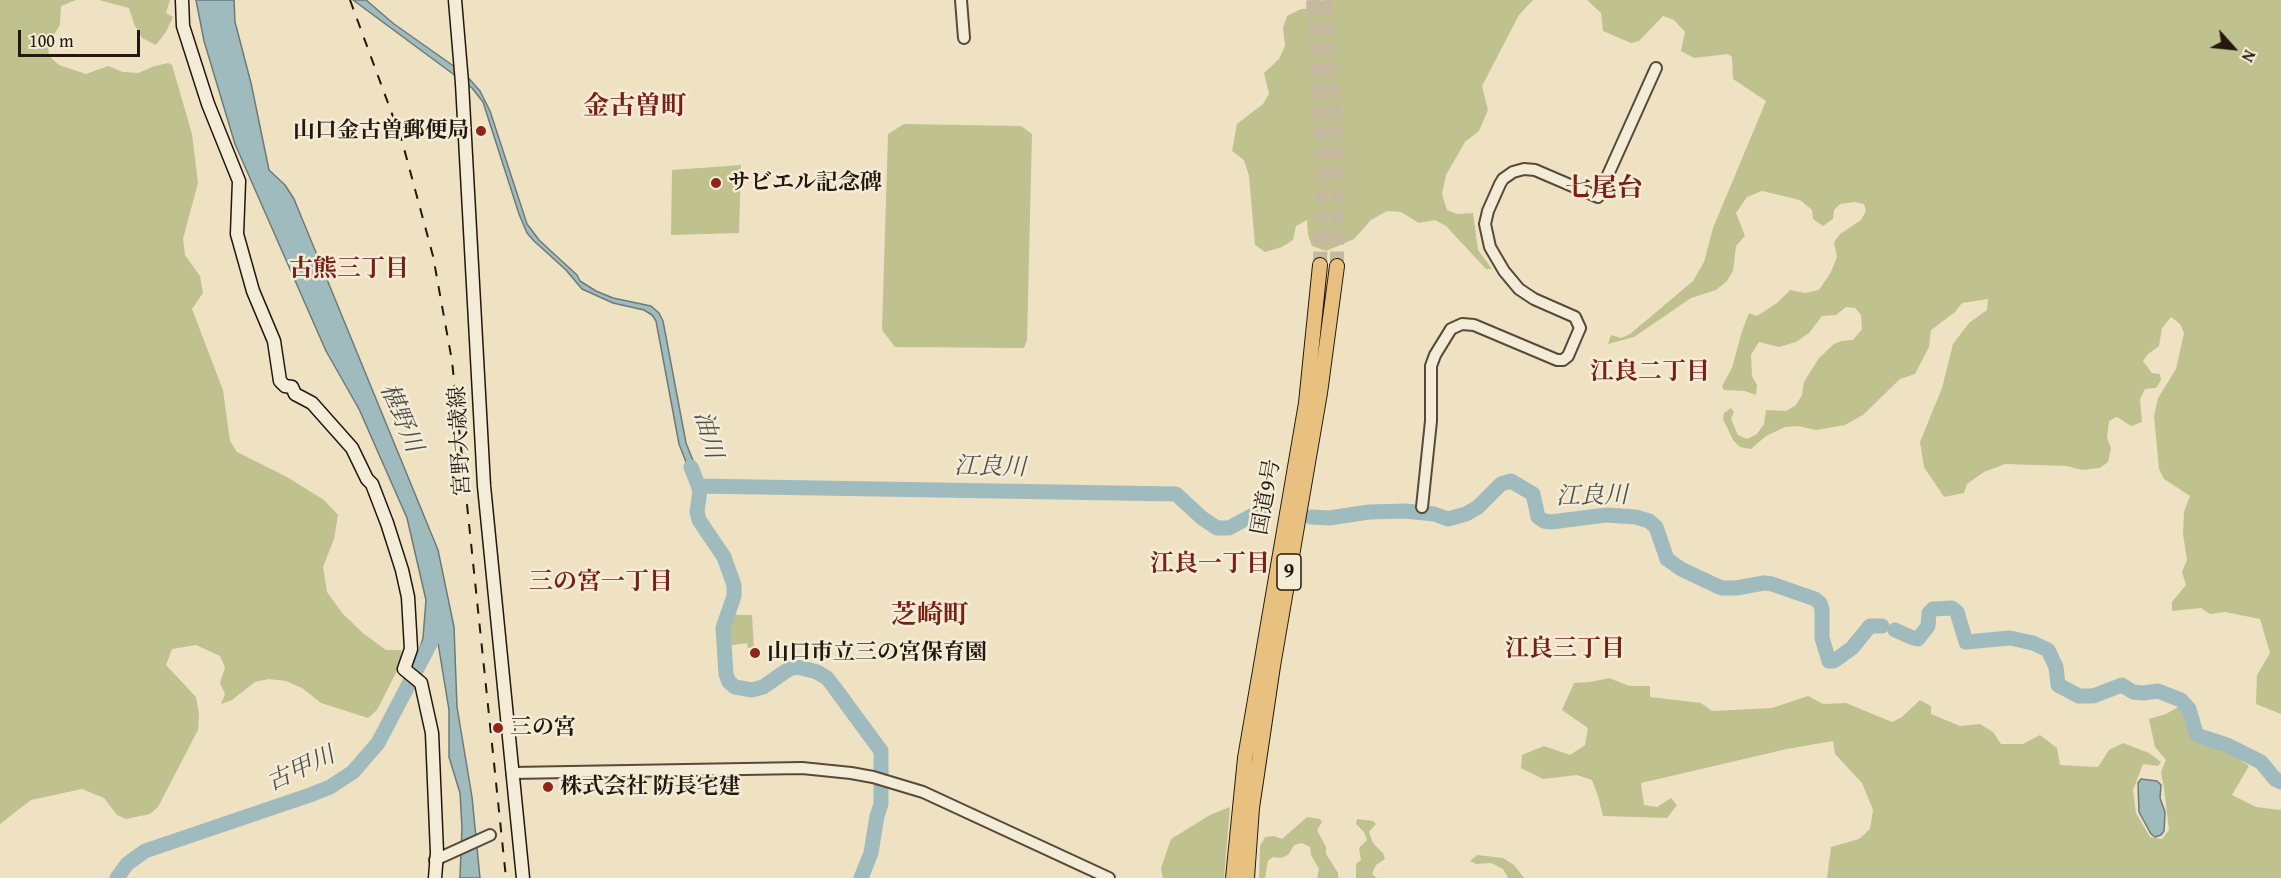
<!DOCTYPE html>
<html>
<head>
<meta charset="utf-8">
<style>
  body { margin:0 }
  #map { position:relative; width:2281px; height:878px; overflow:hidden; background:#efe2c2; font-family:"Gentium Book Plus",serif }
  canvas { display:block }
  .north { position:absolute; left:2203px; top:18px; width:60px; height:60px; -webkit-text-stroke:4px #f5ecd7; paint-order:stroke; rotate:117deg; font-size:16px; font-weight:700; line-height:24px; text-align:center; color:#24180e }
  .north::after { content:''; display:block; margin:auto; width:21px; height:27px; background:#24180e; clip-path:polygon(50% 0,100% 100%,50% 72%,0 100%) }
  .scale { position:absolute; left:18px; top:30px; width:122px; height:27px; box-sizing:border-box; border:3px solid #24180e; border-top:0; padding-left:8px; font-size:18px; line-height:21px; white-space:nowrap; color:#24180e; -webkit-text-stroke:4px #f5ecd7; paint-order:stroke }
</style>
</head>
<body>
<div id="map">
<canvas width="2281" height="878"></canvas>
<div class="north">N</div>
<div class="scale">100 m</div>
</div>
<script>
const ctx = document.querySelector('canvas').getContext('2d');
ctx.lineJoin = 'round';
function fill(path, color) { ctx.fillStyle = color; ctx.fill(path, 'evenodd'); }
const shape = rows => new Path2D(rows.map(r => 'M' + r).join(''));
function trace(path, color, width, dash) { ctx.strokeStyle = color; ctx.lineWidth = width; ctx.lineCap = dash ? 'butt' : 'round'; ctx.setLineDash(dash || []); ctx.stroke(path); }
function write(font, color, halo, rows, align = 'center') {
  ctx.font = font + ' "Gentium Book Plus","Noto Serif JP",serif'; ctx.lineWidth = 5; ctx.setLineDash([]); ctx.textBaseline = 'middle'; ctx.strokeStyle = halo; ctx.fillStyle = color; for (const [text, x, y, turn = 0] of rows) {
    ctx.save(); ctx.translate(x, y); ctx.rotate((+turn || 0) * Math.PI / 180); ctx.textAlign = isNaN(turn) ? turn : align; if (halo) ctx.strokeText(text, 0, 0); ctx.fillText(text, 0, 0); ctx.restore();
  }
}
fill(shape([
  [0,0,76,0,61,6,60,25,48,44,49,56,59,65,86,74,108,66,123,72,138,73,155,66,168,63,172,65,192,134,198,183,183,239,185,255,200,276,203,293,192,309,223,390,230,441,237,452,287,477,324,500,338,515,334,539,323,567,327,592,343,614,364,634,386,650,401,650,403,659,377,710,368,718,321,703,302,688,286,681,269,679,255,682,232,700,221,704,225,694,220,683,225,667,220,656,196,645,172,649,166,665,196,697,199,713,198,730,158,807,150,814,126,819,117,815,104,798,82,789,31,800,0,824],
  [99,0,170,0,166,13,173,17,166,32,156,45,142,38,134,24,129,8],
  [1332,0,1533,0,1519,15,1482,86,1488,110,1479,131,1465,142,1446,175,1442,194,1447,210,1457,214,1473,213,1478,250,1492,269,1486,269,1446,226,1435,220,1419,223,1401,212,1387,211,1371,220,1354,239,1326,251,1312,246,1308,235,1307,220,1296,226,1293,240,1282,247,1265,252,1255,245,1249,176,1244,160,1232,151,1237,124,1263,104,1269,94,1264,73,1279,59,1285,46,1283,28,1287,16,1301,9,1322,8,1331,4],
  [1587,0,2281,0,2281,714,2256,704,2257,675,2270,653,2260,619,2225,612,2210,614,2201,608,2172,611,2172,602,2186,585,2182,572,2187,560,2183,534,2184,512,2190,496,2164,479,2159,469,2154,416,2158,398,2176,369,2184,333,2180,324,2171,317,2162,328,2159,346,2148,354,2143,361,2152,373,2160,374,2161,380,2156,388,2145,389,2140,399,2142,422,2131,426,2117,417,2109,421,2107,438,2111,448,2108,462,2100,468,2082,470,2067,466,2005,464,1984,472,1967,484,1964,493,1944,497,1924,467,1920,442,1942,388,1953,344,1969,323,1987,310,1988,299,1962,303,1955,312,1931,330,1929,347,1915,374,1900,379,1863,415,1845,425,1816,430,1798,426,1785,427,1766,436,1751,449,1740,447,1733,440,1723,419,1724,413,1731,408,1734,412,1731,419,1738,435,1747,439,1757,434,1764,424,1766,410,1786,411,1796,405,1802,395,1804,382,1819,358,1834,344,1841,341,1853,340,1862,329,1861,315,1855,308,1846,307,1836,315,1822,316,1809,333,1796,342,1779,347,1759,342,1751,355,1752,376,1757,385,1756,395,1745,391,1724,390,1722,386,1732,368,1742,331,1749,313,1757,316,1777,303,1790,290,1805,293,1819,290,1831,272,1837,257,1834,242,1840,234,1861,220,1866,211,1864,204,1855,202,1840,204,1834,210,1833,219,1823,226,1813,219,1812,210,1800,200,1762,191,1747,197,1736,213,1745,236,1736,246,1733,271,1727,281,1716,290,1691,298,1634,337,1608,344,1611,335,1621,338,1630,334,1693,281,1704,262,1713,228,1766,101,1733,79,1732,57,1728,54,1694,58,1681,51,1685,32,1674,20,1663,16,1639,41,1631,43,1603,31,1601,13],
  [904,124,1021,126,1032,134,1027,340,1024,348,895,347,882,330,888,134],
  [741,165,739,233,671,235,672,170],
  [735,615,752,615,754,648,748,648,747,643,728,646,729,631],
  [1609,678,1629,686,1650,686,1650,697,1701,703,1712,711,1772,708,1808,696,1823,704,1846,703,1892,722,1902,717,1920,700,1931,706,1931,714,1960,726,1980,724,1993,732,2001,744,2023,744,2040,735,2057,748,2060,765,2098,767,2109,750,2123,743,2149,753,2161,762,2158,766,2143,764,2133,790,2136,813,2150,837,2162,839,2169,830,2164,788,2161,772,2166,760,2155,747,2149,719,2166,714,2180,706,2187,715,2193,733,2200,742,2227,751,2249,766,2232,795,2256,807,2281,810,2281,878,1827,878,1831,847,1859,839,1870,829,1873,810,1862,783,1835,754,1833,741,1787,749,1641,783,1644,805,1657,807,1671,798,1677,805,1667,818,1603,816,1598,796,1592,780,1577,775,1543,779,1521,768,1522,755,1544,746,1570,755,1585,745,1588,728,1562,710,1574,683,1590,682],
  [1230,807,1224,878,1163,878,1161,868,1171,839,1210,815],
  [1307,817,1320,819,1322,822,1317,830,1326,847,1326,854,1338,873,1338,878,1317,878,1319,869,1311,855,1310,847,1302,843,1294,845,1288,855,1281,858,1273,857,1268,861,1265,878,1259,878,1260,846,1265,837,1274,836,1282,839],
  [1357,819,1373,821,1376,824,1369,832,1373,843,1383,853,1385,859,1376,865,1372,874,1377,878,1356,878,1356,864,1361,860,1359,848,1367,840,1364,832,1356,824],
  [1477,855,1503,858,1514,865,1524,878,1508,878,1503,869,1491,863,1476,864,1470,861]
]), '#bfc28f');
const water = shape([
  [196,0,234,0,235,22,251,83,269,170,285,185,294,199,438,550,454,627,457,707,472,797,480,878,460,878,460,876,462,828,460,793,449,757,449,710,438,643,432,643,424,656,416,661,423,638,426,600,407,518,359,409,326,351,235,144,204,41,196,0],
  [353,0,366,0,394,24,465,74,480,91,490,111,527,224,539,240,577,275,580,281,596,291,613,298,651,306,659,313,663,321,686,443,700,478,698,486,693,480,679,444,656,321,652,315,644,310,613,303,582,289,566,270,534,241,527,233,519,214,483,102,472,88,353,0],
  [2141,779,2157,781,2161,785,2160,798,2165,812,2164,831,2161,835,2155,837,2151,834,2139,812,2138,783,2141,779]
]);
fill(water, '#9fbbbe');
trace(water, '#6e7a78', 1.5);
trace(shape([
  [691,467,700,490,697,512,699,520,724,557,734,585,734,596,723,628,726,674,729,682,735,687,752,690,763,687,789,669,798,667,817,672,827,678,834,687,881,751,881,804,877,816,871,853,861,878],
  [698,486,1176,494,1202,518,1217,528,1229,528,1264,509],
  [1311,517,1329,518,1369,512,1405,511,1434,514,1448,519,1466,514,1478,507,1501,484,1511,481,1533,494,1538,517,1544,521,1551,522,1606,515,1636,517,1649,521,1656,527,1667,559,1681,569,1715,585,1722,588,1736,588,1764,583,1772,584,1815,599,1820,603,1822,609,1822,638,1829,661,1834,661,1852,648,1870,626,1882,626],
  [1895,630,1913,638,1918,639,1928,626,1929,613,1933,609,1952,608,1957,612,1966,642,2010,638,2033,643,2048,650,2056,667,2058,685,2079,696,2093,696,2122,685,2133,692,2144,693,2158,691,2181,700,2189,709,2196,733,2199,736,2227,745,2261,762,2275,779,2281,782],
  [117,878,127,864,145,851,310,795,330,787,353,772,378,743,432,640]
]), '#9fbbbe', 15);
trace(shape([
  [1313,0,1323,161,1320,265],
  [1326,0,1338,161,1337,266]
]), '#c6ba9e', 14, [14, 7]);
const tertiary = shape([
  [961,0,964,38],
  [1422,507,1431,421,1431,366,1435,355,1451,329,1462,324,1474,325,1557,360,1563,360,1568,356,1580,328,1575,317,1534,299,1519,289,1504,271,1490,247,1485,224,1488,211,1500,184,1503,179,1513,172,1524,169,1535,170,1598,197,1656,68],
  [512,773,802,768,851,773,873,777,923,792,1109,878],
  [435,860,490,835]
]);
const secondary = shape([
  [182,0,183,26,208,104,239,181,237,234,253,291,274,341,280,381,285,386,292,387,295,394,312,403,352,448,367,479,372,484,387,523,402,570,408,597,411,649,404,669,421,683,432,733,437,853,435,878],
  [455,0,462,83,484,486,523,878]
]);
const trunk = shape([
  [1233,878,1245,758,1306,403,1320,265],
  [1247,878,1252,808,1273,666,1320,393,1337,266]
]);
trace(tertiary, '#574a3b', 14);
trace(secondary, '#24180e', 15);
trace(trunk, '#24180e', 16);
trace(tertiary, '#f5ecd7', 10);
trace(secondary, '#f5ecd7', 12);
trace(trunk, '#e8c181', 14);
trace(shape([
  [350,0,402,141,433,256,452,361,506,878]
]), '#24180e', 2, [10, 10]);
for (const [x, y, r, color] of [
  [481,131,6,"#8f2418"],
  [716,183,6,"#8f2418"],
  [755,653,6,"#8f2418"],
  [498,728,6,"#8f2418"],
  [548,787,6,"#8f2418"]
]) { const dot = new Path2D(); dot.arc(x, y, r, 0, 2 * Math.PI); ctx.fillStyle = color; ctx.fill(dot); trace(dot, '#f5ecd7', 2); }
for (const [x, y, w] of [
  [1289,572,24]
]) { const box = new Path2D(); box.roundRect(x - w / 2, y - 18, w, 36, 4.5); ctx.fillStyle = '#f5ecd7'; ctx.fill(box); trace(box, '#24180e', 1.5); }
write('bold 21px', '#24180e', null, [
  ["9",1289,572]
]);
write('bold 22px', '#24180e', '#f5ecd7', [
  ["山口金古曽郵便局",469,131,"right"],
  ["サビエル記念碑",728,183],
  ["山口市立三の宮保育園",767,653],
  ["三の宮",510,728],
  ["株式会社 防長宅建",560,787]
], 'left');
write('22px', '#24180e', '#f5ecd7', [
  ["宮野大歳線",461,441,-93],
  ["国道9号",1267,497,-80]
]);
write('bold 24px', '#7a1f14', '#f5ecd7', [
  ["古熊三丁目",349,270],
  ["江良二丁目",1650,373],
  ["江良一丁目",1210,565],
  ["三の宮一丁目",601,583],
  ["江良三丁目",1565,650]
]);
write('italic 24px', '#4f514c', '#f5ecd7', [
  ["椹野川",400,418,67],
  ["油川",707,435,75],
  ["江良川",990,468,1],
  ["江良川",1592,497,-1],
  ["古甲川",301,770,-25]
]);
write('bold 26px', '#7a1f14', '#f5ecd7', [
  ["金古曽町",635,107],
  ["七尾台",1604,189],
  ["芝崎町",930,616]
]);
</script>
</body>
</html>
